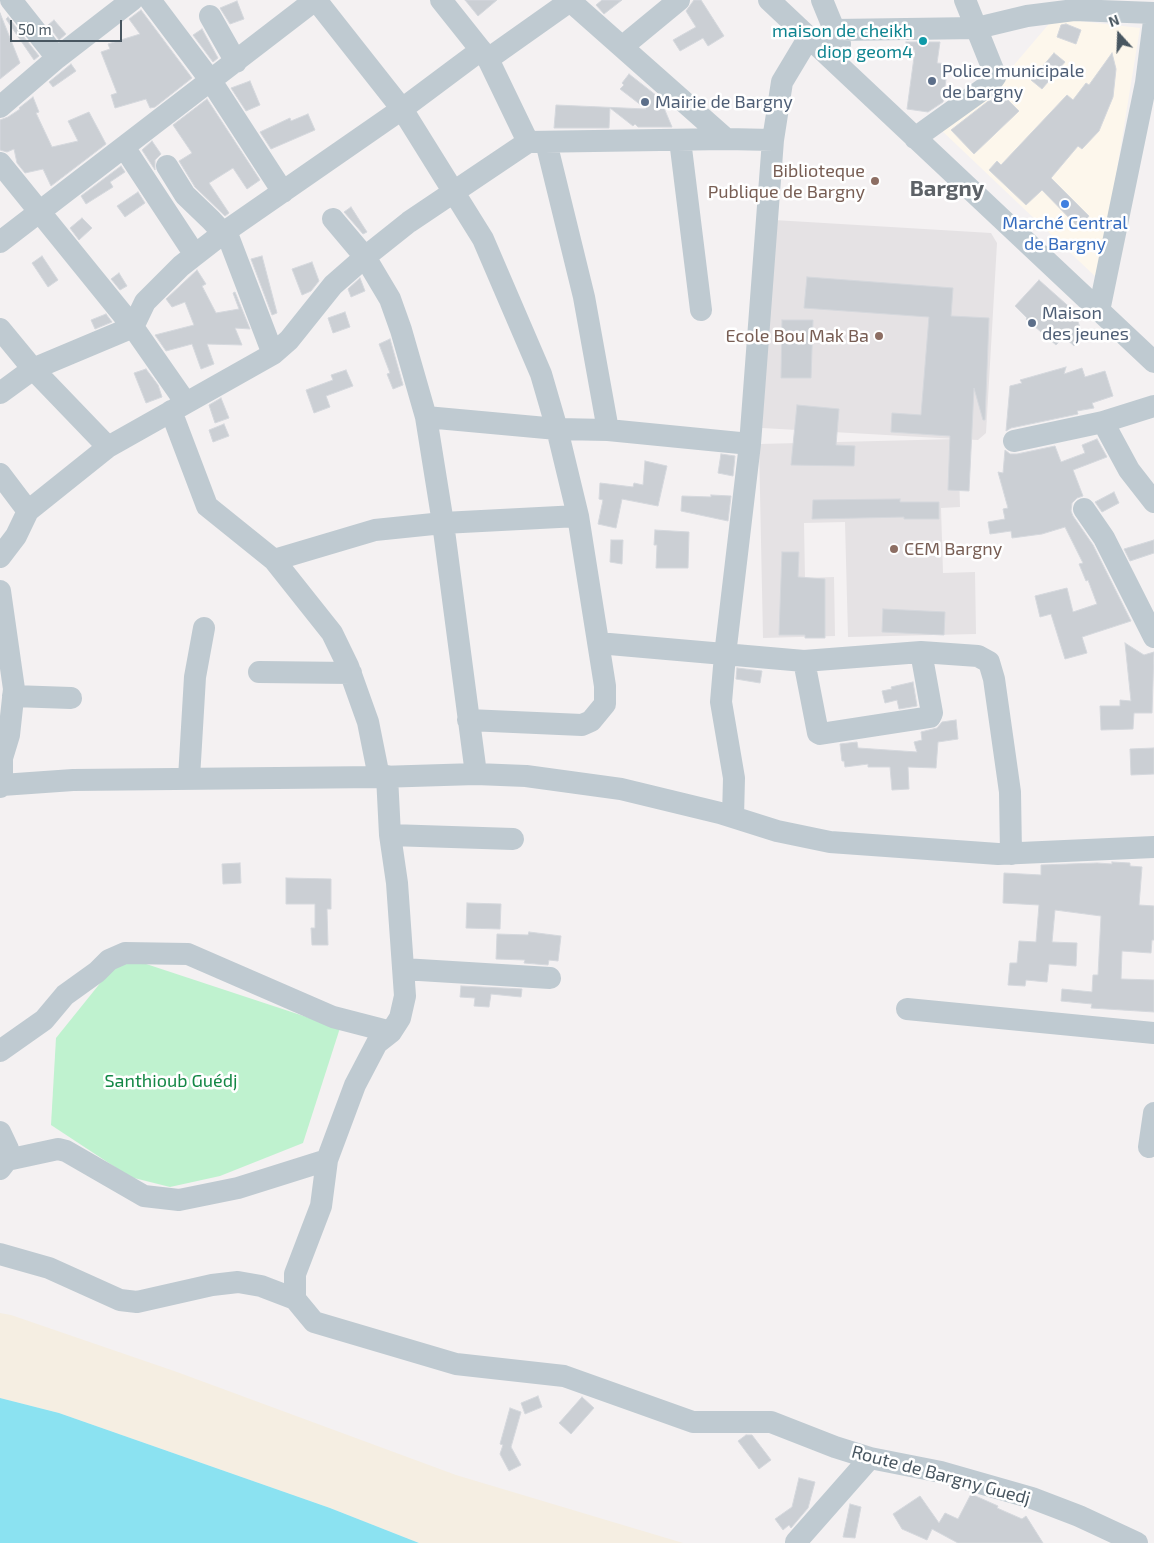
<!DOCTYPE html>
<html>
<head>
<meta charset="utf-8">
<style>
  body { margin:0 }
  #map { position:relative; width:1154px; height:1543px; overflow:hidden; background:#f4f1f2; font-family:"Exo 2",sans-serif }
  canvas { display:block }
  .north { position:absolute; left:1094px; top:10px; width:50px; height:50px; -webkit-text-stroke:4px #fff; paint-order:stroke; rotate:340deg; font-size:14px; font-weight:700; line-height:20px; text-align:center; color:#485660 }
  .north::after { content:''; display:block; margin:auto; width:18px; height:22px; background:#485660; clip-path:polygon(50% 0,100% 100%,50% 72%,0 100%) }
  .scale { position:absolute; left:10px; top:20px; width:112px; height:22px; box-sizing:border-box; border:2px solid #485660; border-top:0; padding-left:6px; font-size:15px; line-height:18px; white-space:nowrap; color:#485660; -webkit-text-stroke:4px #fff; paint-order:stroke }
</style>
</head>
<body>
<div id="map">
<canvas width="1154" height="1543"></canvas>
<div class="north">N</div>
<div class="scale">50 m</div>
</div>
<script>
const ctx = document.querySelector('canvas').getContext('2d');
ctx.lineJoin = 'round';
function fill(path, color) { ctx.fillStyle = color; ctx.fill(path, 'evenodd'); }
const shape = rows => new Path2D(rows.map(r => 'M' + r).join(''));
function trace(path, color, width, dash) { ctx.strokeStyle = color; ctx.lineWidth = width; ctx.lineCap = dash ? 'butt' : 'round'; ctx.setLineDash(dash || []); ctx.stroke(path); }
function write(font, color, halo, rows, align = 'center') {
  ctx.font = font + ' "Exo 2",sans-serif'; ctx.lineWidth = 5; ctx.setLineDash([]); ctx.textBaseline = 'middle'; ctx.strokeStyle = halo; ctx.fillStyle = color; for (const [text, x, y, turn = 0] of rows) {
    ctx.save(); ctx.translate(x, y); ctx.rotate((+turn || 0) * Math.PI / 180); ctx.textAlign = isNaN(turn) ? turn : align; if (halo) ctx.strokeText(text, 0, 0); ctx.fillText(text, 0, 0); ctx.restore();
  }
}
fill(shape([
  [1054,18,1140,28,1099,280,939,128,1002,79]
]), '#fdf7ec');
fill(shape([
  [774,220,991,233,997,243,986,433,978,440,958,439,960,507,941,508,943,573,975,572,976,634,848,637,845,522,804,523,805,578,834,577,835,636,763,638,759,444,957,439,762,428]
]), '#e5e2e4');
fill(shape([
  [122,956,340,1028,303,1143,220,1176,170,1187,130,1177,51,1125,56,1038]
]), '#bff2cf');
fill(shape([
  [0,1313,11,1315,177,1372,456,1475,683,1543,419,1543,330,1508,59,1413,0,1398]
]), '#f5eee2');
fill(shape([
  [0,1398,59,1413,330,1508,419,1543,0,1543]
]), '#8be2f1');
const building = shape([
  [465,0,497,0,478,16,465,0],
  [602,0,622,0,604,14,596,5,602,0],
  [694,0,701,0,724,36,708,46,703,38,680,51,673,40,696,27,686,11,694,0],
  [237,1,244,19,230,24,220,8,237,1],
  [141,10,192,78,155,107,150,108,146,99,115,108,111,95,117,93,101,52,110,49,108,44,140,34,129,19,141,10],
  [0,13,20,63,0,79,0,13],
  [8,17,39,56,34,60,6,19,8,17],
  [54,20,66,34,59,40,48,25,54,20],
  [1066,24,1081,30,1076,44,1057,37,1061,25,1066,24],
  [202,29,218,58,213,62,193,35,202,29],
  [906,42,940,42,937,63,948,64,943,102,928,112,907,109,915,50,906,50,906,42],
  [1054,53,1065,62,1042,89,1031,80,1054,53],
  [1112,53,1116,69,1113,97,1099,131,1082,149,1078,146,1051,178,1089,216,1079,228,1042,190,1026,205,989,170,997,161,1001,165,1067,95,1073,100,1086,83,1089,85,1112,53],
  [71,64,76,71,53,87,49,82,71,64],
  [629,74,657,96,654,100,664,108,672,127,638,127,635,124,633,126,610,108,609,128,554,128,556,105,646,109,620,89,624,85,622,83,629,74],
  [250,81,260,105,246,111,231,88,250,81],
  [1000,92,1019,111,974,154,951,130,1000,92],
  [33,97,39,112,36,113,52,147,78,141,68,121,89,112,106,144,51,186,43,169,25,173,17,163,14,149,7,152,0,150,0,120,8,117,20,109,19,108,33,97],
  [207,99,260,180,247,189,233,168,209,183,229,213,225,216,195,187,179,161,192,153,173,125,207,99],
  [308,114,315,130,271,149,260,132,290,118,291,121,308,114],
  [152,141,161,154,155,160,155,170,142,150,152,141],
  [121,166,125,172,110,182,113,187,86,204,81,196,121,166],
  [138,192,145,203,125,217,117,206,138,192],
  [351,207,367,232,363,234,344,212,351,207],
  [82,218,92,228,79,240,70,228,82,218],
  [42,256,58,280,48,287,32,263,42,256],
  [262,256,277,313,272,315,251,259,262,256],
  [312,262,319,281,311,291,302,295,292,269,312,262],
  [197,270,206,284,202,286,216,313,239,309,233,293,235,292,250,329,235,328,242,345,207,344,214,364,201,369,192,344,166,351,155,335,194,325,185,302,172,307,166,299,197,270],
  [119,273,127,286,120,290,111,279,119,273],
  [807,277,953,288,951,316,989,318,985,420,983,420,974,388,969,491,948,490,950,436,891,432,892,413,921,415,929,317,804,308,807,277],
  [360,278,365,291,351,297,348,289,360,278],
  [1039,280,1075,312,1080,328,1074,346,1064,337,1056,345,1026,319,1027,318,1015,306,1039,280],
  [345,312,350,327,333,333,328,318,345,312],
  [106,314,112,322,95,329,91,320,106,314],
  [782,320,813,320,811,378,781,378,782,320],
  [390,339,403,385,393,389,387,374,390,373,379,344,390,339],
  [1066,367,1064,374,1082,368,1085,377,1105,371,1113,396,1092,403,1094,408,1077,411,1078,414,1011,428,1006,431,1010,386,1022,383,1020,380,1066,367],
  [146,369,158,385,162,397,146,403,134,373,146,369],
  [346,370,353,386,326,396,330,407,314,413,306,390,333,380,331,375,346,370],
  [221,398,229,418,215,423,209,405,221,398],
  [797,405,839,409,836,445,855,446,854,466,791,465,797,405],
  [224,424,229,436,213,442,209,430,224,424],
  [1097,439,1107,457,1073,470,1083,496,1077,498,1072,503,1071,511,1073,516,1093,545,1131,621,1082,637,1087,653,1065,659,1051,614,1040,617,1035,596,1067,588,1073,612,1097,604,1088,580,1086,581,1079,564,1083,563,1065,527,1042,534,1012,538,1011,531,990,534,988,522,1005,519,1003,509,1008,508,998,472,1003,473,1005,450,1010,454,1017,454,1055,446,1061,462,1085,453,1082,445,1097,439],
  [721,454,735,456,733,476,718,473,721,454],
  [645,461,667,466,658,506,622,499,616,528,598,524,603,500,599,499,600,483,633,487,634,483,643,485,645,461],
  [1114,492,1119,503,1102,512,1095,502,1114,492],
  [711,495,731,496,728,521,681,511,682,496,711,497,711,495],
  [900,499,900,502,939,502,939,519,904,519,904,517,812,519,813,500,900,499],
  [655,530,689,532,688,568,656,568,657,545,654,545,655,530],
  [611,540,623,540,622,564,610,562,611,540],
  [1154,540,1154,553,1130,561,1124,549,1154,540],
  [782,552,799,552,798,577,825,579,825,638,805,638,805,635,779,635,782,552],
  [883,609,945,612,944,635,882,632,883,609],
  [1125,643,1144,655,1154,652,1152,713,1134,713,1133,729,1101,730,1100,706,1120,706,1120,700,1131,701,1125,643],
  [737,668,762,671,760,683,736,679,737,668],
  [913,682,917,706,899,709,897,700,885,703,882,691,892,689,891,687,913,682],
  [956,720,958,739,938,742,936,768,908,767,909,789,892,790,890,767,868,767,868,764,845,767,844,761,842,761,840,744,857,742,858,748,917,752,914,742,922,740,921,732,937,728,942,722,956,720],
  [1154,748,1154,774,1131,775,1130,749,1154,748],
  [1112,862,1130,863,1130,866,1142,867,1139,905,1154,906,1154,940,1152,940,1151,953,1122,951,1121,979,1154,980,1154,1012,1091,1008,1092,1004,1061,1001,1062,989,1092,992,1093,975,1098,975,1101,916,1055,910,1052,942,1077,943,1076,966,1049,964,1047,982,1026,980,1025,986,1008,985,1010,963,1017,963,1019,941,1036,942,1039,905,1003,903,1004,873,1041,875,1041,865,1097,863,1112,864,1112,862],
  [240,863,241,883,223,884,222,864,240,863],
  [286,878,331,879,331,909,327,909,328,945,312,945,311,928,315,928,315,904,286,904,286,878],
  [467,903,501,904,500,929,466,928,467,903],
  [529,932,561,936,558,961,549,960,548,965,524,963,525,960,496,959,497,934,528,935,529,932],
  [461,986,522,989,521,997,491,994,489,1007,474,1006,475,998,460,997,461,986],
  [538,1396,542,1407,525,1414,521,1403,538,1396],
  [582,1397,594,1408,571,1434,559,1423,582,1397],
  [510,1408,521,1412,511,1447,521,1465,509,1471,500,1454,503,1445,500,1444,510,1408],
  [746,1435,752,1435,771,1460,759,1469,738,1441,746,1435],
  [799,1478,815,1482,808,1508,791,1528,789,1525,783,1530,775,1519,792,1507,799,1478],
  [971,1494,998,1506,997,1508,1022,1519,1026,1516,1043,1543,958,1543,932,1529,927,1540,902,1529,893,1514,920,1496,939,1523,945,1513,958,1519,971,1494],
  [850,1504,861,1507,855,1538,843,1537,850,1504]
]);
fill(building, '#cbcfd4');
trace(building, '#d5d8dd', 1);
trace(shape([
  [11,0,57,58],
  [150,0,211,81,283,192],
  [316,0,402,109,483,239,541,374,557,429,578,516,605,686,605,704,591,721,582,725,468,720],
  [441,0,488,59],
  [569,0,726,139],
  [769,0,1154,362],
  [822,0,840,44],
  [210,16,236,62],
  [835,30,977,28,1027,16,1074,10,1154,13],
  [622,47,679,0],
  [0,107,57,58,132,0],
  [915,138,989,85,995,77,994,72,965,0],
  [680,140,701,310],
  [528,142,488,59,570,1],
  [546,142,584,297,608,430],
  [124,147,195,255],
  [0,163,133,327,186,403],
  [167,166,185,195,211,220,223,233],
  [333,219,365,257,390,299,401,330,426,417,443,523,476,774],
  [226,231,273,354],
  [0,242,315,0],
  [1099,311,1146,83,1154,21],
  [0,329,33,369,108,447],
  [0,393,33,369,133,327,145,302,181,266,195,255,226,231,402,109,481,50],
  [171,411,207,506,274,560,332,633,348,666,368,722,379,777],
  [426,417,557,429,608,430,750,444],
  [1103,422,1129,470,1154,502],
  [1014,441,1103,422,1154,406],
  [0,474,28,511],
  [1084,509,1104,538,1154,637],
  [0,557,16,536,28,511,108,447,273,354,289,340,333,285,365,257,409,222,528,142,726,139,773,140],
  [274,560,375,530,443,523,578,516],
  [0,591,14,689,9,735,2,758,2,785],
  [598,643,804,661,921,652,978,656,989,662,994,679,1010,792,1011,854],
  [804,661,818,733,820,734,930,717,932,713,921,652],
  [259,672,351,673],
  [13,696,71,698],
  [387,776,390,835,397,883,405,996,400,1018,391,1032,377,1043,355,1085,327,1160,321,1206,295,1274,295,1299,314,1322,456,1364,564,1376,693,1422,771,1422,835,1447,870,1458,941,1472,1032,1498,1079,1516,1137,1543],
  [189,778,195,677,204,628],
  [0,787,2,785,73,780,379,777,476,774,526,776,621,789,720,813,777,831,830,842,998,854,1154,847],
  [733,817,734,778,721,702,725,655,750,444,773,140,782,82,809,37],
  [390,835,513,839],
  [403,969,550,978],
  [907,1009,1154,1033],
  [0,1051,44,1020,65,995,97,972,109,960,125,953,188,954,333,1017,391,1032],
  [0,1132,8,1149,7,1160,0,1169],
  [1149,1147,1154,1113],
  [7,1160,58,1149,66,1151,144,1196,179,1200,238,1188,327,1160],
  [0,1254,49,1268,120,1300,137,1302,212,1285,238,1282,261,1286,295,1299],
  [796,1542,870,1458]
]), '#bfcad1', 22);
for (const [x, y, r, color] of [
  [923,41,5,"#0f9aa8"],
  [932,81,5,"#5c6f8a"],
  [645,102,5,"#5c6f8a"],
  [875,181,5,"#8d6e63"],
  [1065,204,5,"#3f7fe0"],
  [1032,323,5,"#5c6f8a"],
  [879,336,5,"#8d6e63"],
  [894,549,5,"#8d6e63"]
]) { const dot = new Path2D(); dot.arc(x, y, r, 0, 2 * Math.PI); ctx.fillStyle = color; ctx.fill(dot); trace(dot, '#fff', 2); }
write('18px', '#0d838f', '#fff', [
  ["maison de cheikh",913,31],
  ["diop geom4",913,52]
], 'right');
write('18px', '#4e5e75', '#fff', [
  ["Police municipale",942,71],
  ["de bargny",942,92],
  ["Mairie de Bargny",655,102],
  ["Maison",1042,313],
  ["des jeunes",1042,334]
], 'left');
write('18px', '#785e54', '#fff', [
  ["Biblioteque",865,171],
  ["Publique de Bargny",865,192],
  ["Ecole Bou Mak Ba",869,336],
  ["CEM Bargny",904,549,"left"]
], 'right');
write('18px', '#366cbe', '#fff', [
  ["Marché Central",1065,223],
  ["de Bargny",1065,244]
]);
write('18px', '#138745', '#fff', [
  ["Santhioub Guédj",171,1081]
]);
write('18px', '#485660', '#fff', [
  ["Route de Bargny Guedj",941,1475,15]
]);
write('bold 22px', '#5d6267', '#fff', [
  ["Bargny",947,189]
]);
</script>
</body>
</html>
